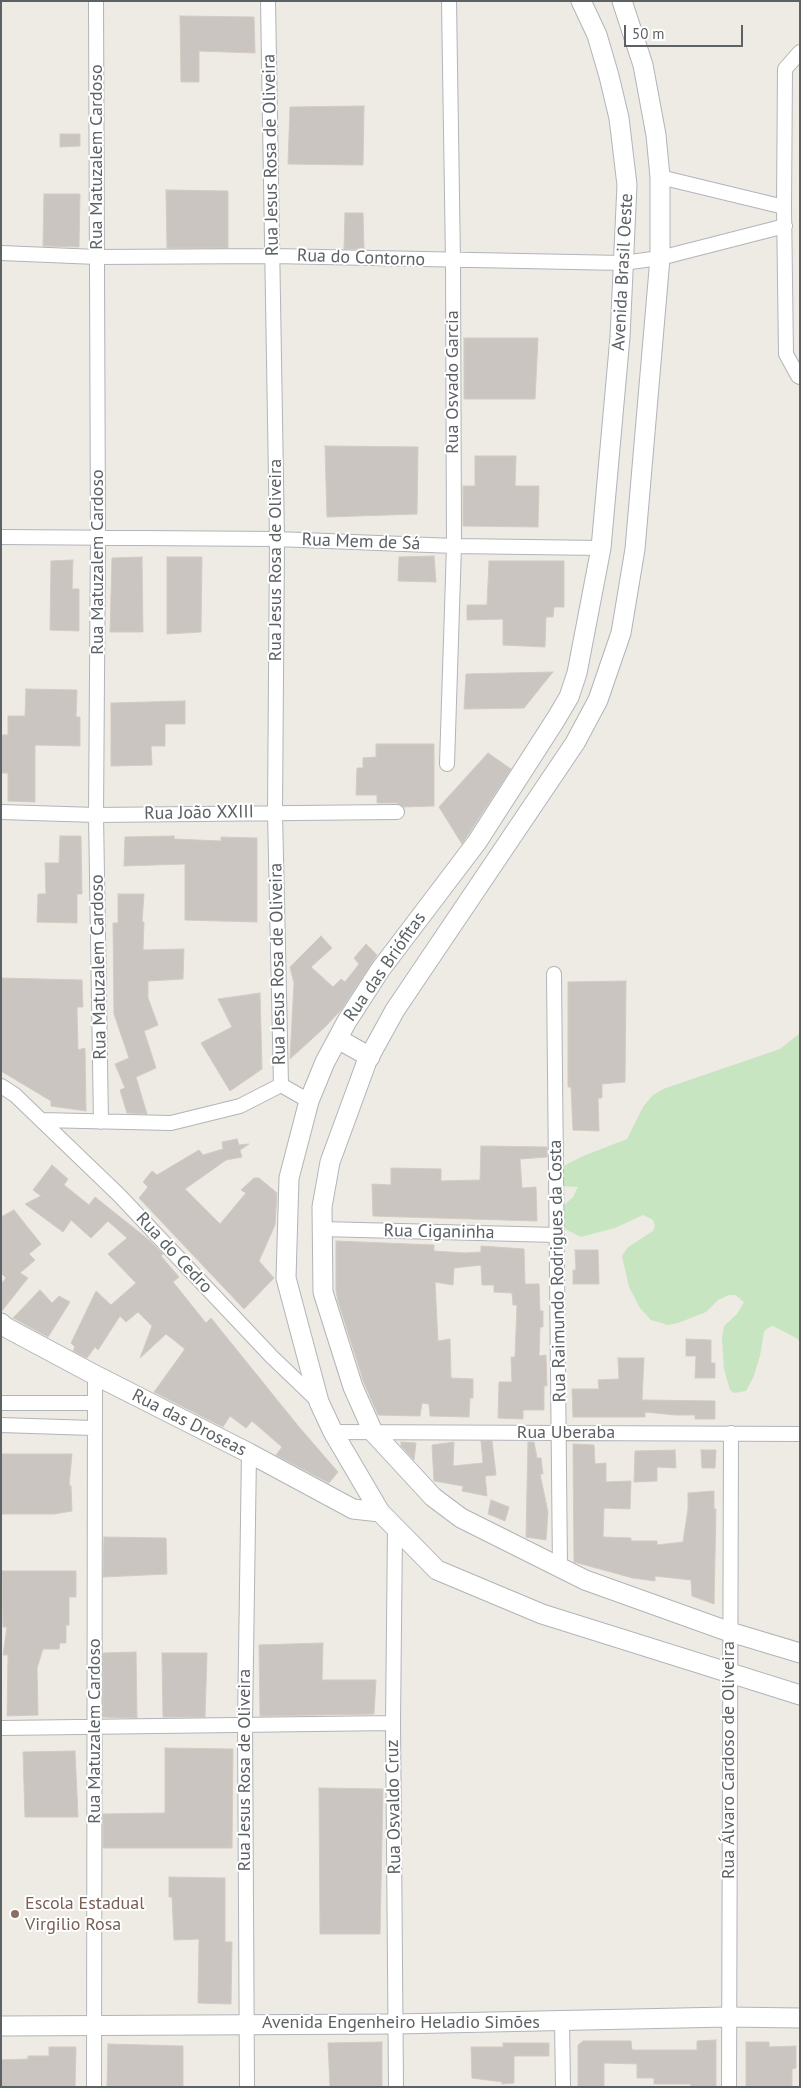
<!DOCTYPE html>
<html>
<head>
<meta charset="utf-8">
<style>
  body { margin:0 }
  #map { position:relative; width:801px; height:2088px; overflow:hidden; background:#eeeae4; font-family:"PT Sans",sans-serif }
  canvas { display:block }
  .frame { position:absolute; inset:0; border:2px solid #5c6164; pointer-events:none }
  .scale { position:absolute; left:624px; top:25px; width:119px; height:22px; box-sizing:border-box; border:2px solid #5c6164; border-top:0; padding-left:6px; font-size:15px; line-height:18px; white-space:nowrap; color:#5c6164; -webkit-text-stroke:4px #fff; paint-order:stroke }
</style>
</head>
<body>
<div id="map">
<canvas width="801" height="2088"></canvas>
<div class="frame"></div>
<div class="scale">50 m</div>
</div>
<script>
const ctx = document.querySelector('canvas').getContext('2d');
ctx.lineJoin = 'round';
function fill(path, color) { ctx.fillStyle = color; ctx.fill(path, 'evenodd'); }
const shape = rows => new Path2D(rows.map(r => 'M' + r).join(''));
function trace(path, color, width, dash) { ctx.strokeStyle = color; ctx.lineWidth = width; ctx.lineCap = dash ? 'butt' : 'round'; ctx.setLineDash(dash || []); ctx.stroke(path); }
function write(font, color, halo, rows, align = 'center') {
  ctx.font = font + ' "PT Sans",sans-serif'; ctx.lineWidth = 4; ctx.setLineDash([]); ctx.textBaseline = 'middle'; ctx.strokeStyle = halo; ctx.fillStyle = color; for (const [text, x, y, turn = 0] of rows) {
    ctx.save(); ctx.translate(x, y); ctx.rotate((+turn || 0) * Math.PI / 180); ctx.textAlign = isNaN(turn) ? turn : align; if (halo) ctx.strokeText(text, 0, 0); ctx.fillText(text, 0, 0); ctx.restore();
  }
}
fill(shape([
  [800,1033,800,1344,798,1339,773,1326,768,1328,764,1332,760,1356,753,1378,746,1391,734,1393,730,1390,724,1369,722,1338,724,1326,737,1314,744,1302,735,1295,729,1295,718,1300,706,1312,678,1323,668,1325,651,1320,640,1308,629,1287,622,1256,628,1247,653,1231,655,1226,653,1220,643,1215,615,1228,581,1237,567,1230,560,1222,557,1212,573,1197,578,1187,556,1186,562,1167,583,1156,627,1139,643,1107,652,1096,663,1089,780,1049]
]), '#c8e5c1');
const building = shape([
  [180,16,254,17,255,53,199,51,199,82,181,82,180,16],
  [364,106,363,165,288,164,290,107,364,106],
  [60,134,80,134,80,146,60,147,60,134],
  [166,190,228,191,228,248,167,248,166,190],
  [44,194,80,194,79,247,43,246,44,194],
  [345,213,363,213,364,249,344,249,345,213],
  [464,338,538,338,535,399,464,399,464,338],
  [325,446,418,447,417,514,327,517,325,446],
  [475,456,516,456,515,486,539,486,538,527,463,526,463,486,475,486,475,456],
  [434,556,436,582,398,581,399,557,434,556],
  [142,557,143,632,110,632,112,558,142,557],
  [167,557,202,557,201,632,167,634,167,557],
  [73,560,72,589,79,589,79,631,50,630,51,561,73,560],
  [489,561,564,561,564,607,554,607,553,617,546,617,545,647,503,645,503,619,467,620,467,605,487,605,489,561],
  [553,672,524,708,464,709,466,674,553,672],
  [26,689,77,690,76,717,80,717,80,746,35,745,35,802,8,801,8,773,1,773,1,735,8,735,8,716,25,716,26,689],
  [185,701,185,724,165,724,165,746,151,746,152,765,111,766,111,703,185,701],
  [376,744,434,744,434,806,404,807,397,803,377,803,377,795,356,795,357,768,363,768,363,758,376,757,376,744],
  [488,753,511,769,462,844,439,807,488,753],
  [60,836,81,836,82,894,77,894,77,923,37,922,38,894,46,894,45,863,59,863,60,836],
  [174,836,174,839,221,841,221,837,257,838,257,922,185,920,185,864,124,866,125,837,174,836],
  [118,894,144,894,142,922,144,922,143,950,184,949,183,979,148,981,148,998,158,1025,144,1031,156,1068,136,1077,147,1114,127,1113,120,1090,125,1088,115,1064,129,1058,114,1014,113,923,118,923,118,894],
  [321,936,332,948,311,967,333,987,341,979,345,982,359,964,354,958,366,944,377,955,341,1010,325,1027,290,1059,294,983,290,967,321,936],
  [1,978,82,980,83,1007,77,1007,78,1050,85,1048,86,1111,51,1106,51,1101,1,1071,1,978],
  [626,981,625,1082,602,1084,602,1098,598,1098,599,1131,573,1130,571,1087,568,1087,568,982,626,981],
  [260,993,262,1069,230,1091,201,1043,232,1027,218,999,260,993],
  [237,1139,239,1145,249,1144,240,1150,242,1157,226,1160,185,1189,220,1224,246,1193,241,1190,254,1178,259,1178,277,1193,275,1225,259,1261,274,1278,244,1309,139,1198,148,1187,143,1182,152,1171,157,1175,199,1150,203,1155,223,1149,222,1142,237,1139],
  [481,1146,547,1147,547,1157,520,1159,522,1188,536,1187,537,1221,373,1216,372,1184,391,1185,391,1168,441,1169,441,1181,480,1180,481,1146],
  [52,1165,68,1179,64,1185,89,1205,95,1197,149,1240,163,1254,161,1256,179,1277,173,1282,206,1323,211,1318,299,1427,338,1472,329,1483,276,1455,282,1447,252,1421,246,1428,230,1416,223,1427,154,1392,185,1349,166,1334,140,1358,152,1326,138,1312,126,1322,120,1316,98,1350,95,1347,87,1358,73,1351,75,1347,71,1343,96,1291,111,1305,136,1283,108,1254,127,1238,108,1221,91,1238,71,1220,63,1232,25,1204,41,1196,33,1190,52,1165],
  [14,1210,41,1244,29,1254,35,1260,20,1273,28,1278,1,1312,1,1284,6,1278,1,1273,1,1217,14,1210],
  [336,1241,434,1245,434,1251,465,1253,481,1252,481,1246,524,1249,525,1284,539,1284,540,1311,543,1311,543,1327,540,1327,539,1356,546,1355,547,1386,544,1386,544,1410,523,1410,523,1419,498,1418,499,1382,512,1382,511,1357,515,1357,517,1305,513,1305,512,1293,494,1292,494,1285,482,1285,481,1265,454,1268,453,1285,435,1282,438,1341,450,1339,451,1378,473,1379,473,1398,470,1398,469,1417,430,1416,429,1404,422,1403,420,1416,378,1415,364,1383,338,1301,336,1291,336,1241],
  [575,1250,598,1250,599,1284,573,1284,573,1270,576,1270,575,1250],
  [40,1290,52,1303,59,1296,70,1302,48,1337,13,1318,40,1290],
  [686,1339,711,1340,711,1363,715,1363,715,1378,695,1378,696,1356,686,1356,686,1339],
  [618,1358,644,1358,642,1400,715,1401,715,1419,695,1419,695,1415,675,1415,645,1412,645,1417,573,1417,572,1389,599,1389,598,1380,619,1379,618,1358],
  [481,1441,492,1441,496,1475,485,1476,487,1496,462,1491,463,1486,434,1481,432,1445,454,1442,453,1466,483,1463,481,1441],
  [401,1442,416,1443,414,1460,401,1446,401,1442],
  [528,1442,534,1442,537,1458,541,1458,543,1474,540,1474,548,1512,546,1540,526,1537,528,1442],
  [573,1444,594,1445,595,1464,606,1463,606,1482,631,1481,630,1509,604,1508,603,1537,631,1538,631,1541,657,1541,657,1545,683,1542,688,1509,688,1493,714,1491,714,1509,716,1509,714,1604,692,1596,691,1580,655,1576,655,1581,633,1578,574,1562,573,1444],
  [675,1450,676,1468,657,1467,657,1481,634,1482,635,1451,675,1450],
  [701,1450,716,1450,715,1468,702,1468,701,1450],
  [1,1454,72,1454,69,1485,71,1486,72,1511,54,1514,1,1514,1,1454],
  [491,1500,509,1507,505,1521,488,1514,491,1500],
  [104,1537,166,1538,167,1574,103,1577,104,1537],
  [2,1571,76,1571,76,1597,69,1597,69,1625,66,1625,66,1643,60,1643,59,1649,43,1649,37,1668,38,1715,7,1716,8,1655,3,1655,7,1627,3,1627,2,1571],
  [323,1643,322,1680,376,1680,374,1714,260,1716,259,1645,323,1643],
  [136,1652,137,1718,103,1717,103,1653,136,1652],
  [162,1653,207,1653,205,1717,163,1717,162,1653],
  [165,1748,233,1749,232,1848,103,1848,103,1814,165,1813,165,1748],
  [75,1751,78,1817,25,1817,23,1752,75,1751],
  [319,1788,383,1789,380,1934,320,1934,319,1788],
  [169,1877,225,1878,225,1942,232,1942,231,2004,198,2003,199,1939,174,1940,172,1897,169,1897,169,1877],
  [716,2040,716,2087,690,2087,691,2084,654,2084,654,2078,637,2078,637,2064,604,2063,604,2087,578,2087,578,2045,583,2041,631,2041,632,2050,697,2050,697,2041,716,2040],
  [382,2042,382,2087,330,2087,328,2043,382,2042],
  [746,2042,769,2042,769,2047,796,2046,796,2068,792,2069,792,2087,746,2087,746,2042],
  [503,2043,549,2043,549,2056,514,2056,514,2083,502,2084,502,2082,472,2078,471,2047,503,2047,503,2043],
  [108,2044,183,2046,183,2087,107,2087,108,2044],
  [49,2047,76,2047,75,2087,1,2087,1,2060,28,2059,28,2056,49,2056,49,2047]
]);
fill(building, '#cac5c1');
trace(building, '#d2cbc2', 1);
const street = shape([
  [96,1,98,537,96,815,101,1122],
  [268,1,277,539,275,812,281,1085,309,1101],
  [800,52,785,69,784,207,786,354,798,376,800,377],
  [660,177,784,207],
  [1,253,97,257,272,256,623,263,660,258,785,226],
  [1,537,277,539,454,546,601,548],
  [447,764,454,546,453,261,449,1],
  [1,812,96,815,397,812],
  [554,974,560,1569],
  [1,1086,15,1095,119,1195,272,1357,319,1402],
  [41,1120,171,1123,240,1106,281,1085],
  [321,1229,557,1235],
  [1,1403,94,1403],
  [1,1425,93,1428],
  [333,1432,800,1434],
  [395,1528,393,1723,396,2087],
  [1,1728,393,1723],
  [562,2021,563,2087],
  [94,2087,95,1375],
  [247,2087,245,1723,249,1453],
  [729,2087,731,1433]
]);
const secondary = shape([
  [581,1,597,35,609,76,619,118,627,185,620,337,601,548,577,673,569,697,556,719,477,842,380,970,347,1021,325,1062,309,1101,289,1178,286,1278,319,1402,333,1432,380,1512,437,1570,542,1614,800,1695],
  [622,1,643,65,656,135,660,177,660,258,635,549,621,633,598,700,575,743,395,1010,367,1061,330,1162,322,1207,323,1292,353,1387,373,1432,433,1497,461,1518,585,1580,730,1632,800,1653],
  [338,1039,370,1057],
  [1,1323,7,1328,95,1375,249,1453,353,1509,380,1512],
  [1,2026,396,2024,728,2017,800,2018]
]);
trace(street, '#b1b5b8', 16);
trace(secondary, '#b0b5b8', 21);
trace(street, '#fff', 14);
trace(secondary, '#fff', 19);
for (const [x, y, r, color] of [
  [15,1914,5,"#8d6e63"]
]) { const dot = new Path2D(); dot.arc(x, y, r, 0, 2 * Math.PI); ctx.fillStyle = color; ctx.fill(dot); trace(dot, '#fff', 2); }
write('18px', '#5c6164', '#fff', [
  ["Rua Jesus Rosa de Oliveira",271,155,-91],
  ["Rua Matuzalem Cardoso",97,157,-90],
  ["Rua do Contorno",361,258,2],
  ["Avenida Brasil Oeste",623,272,-87],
  ["Rua Osvado Garcia",453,382,-90],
  ["Rua Mem de Sá",361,542,2],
  ["Rua Jesus Rosa de Oliveira",276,560,-90],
  ["Rua Matuzalem Cardoso",98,562,-90],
  ["Rua João XXIII",199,813,-1],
  ["Rua Jesus Rosa de Oliveira",278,964,-91],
  ["Rua Matuzalem Cardoso",99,967,-91],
  ["Rua das Briófitas",385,967,-55],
  ["Rua Ciganinha",439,1232,1],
  ["Rua do Cedro",174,1253,47],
  ["Rua Raimundo Rodrigues da Costa",558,1271,-91],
  ["Rua das Droseas",189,1423,27],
  ["Rua Uberaba",566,1433],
  ["Rua Matuzalem Cardoso",95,1731,-90],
  ["Rua Álvaro Cardoso de Oliveira",729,1760,-90],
  ["Rua Jesus Rosa de Oliveira",245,1770,-90],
  ["Rua Osvaldo Cruz",394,1807,-91],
  ["Avenida Engenheiro Heladio Simões",401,2023]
]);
write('18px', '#785e54', '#fff', [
  ["Escola Estadual",25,1904],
  ["Virgilio Rosa",25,1925]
], 'left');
</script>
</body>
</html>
